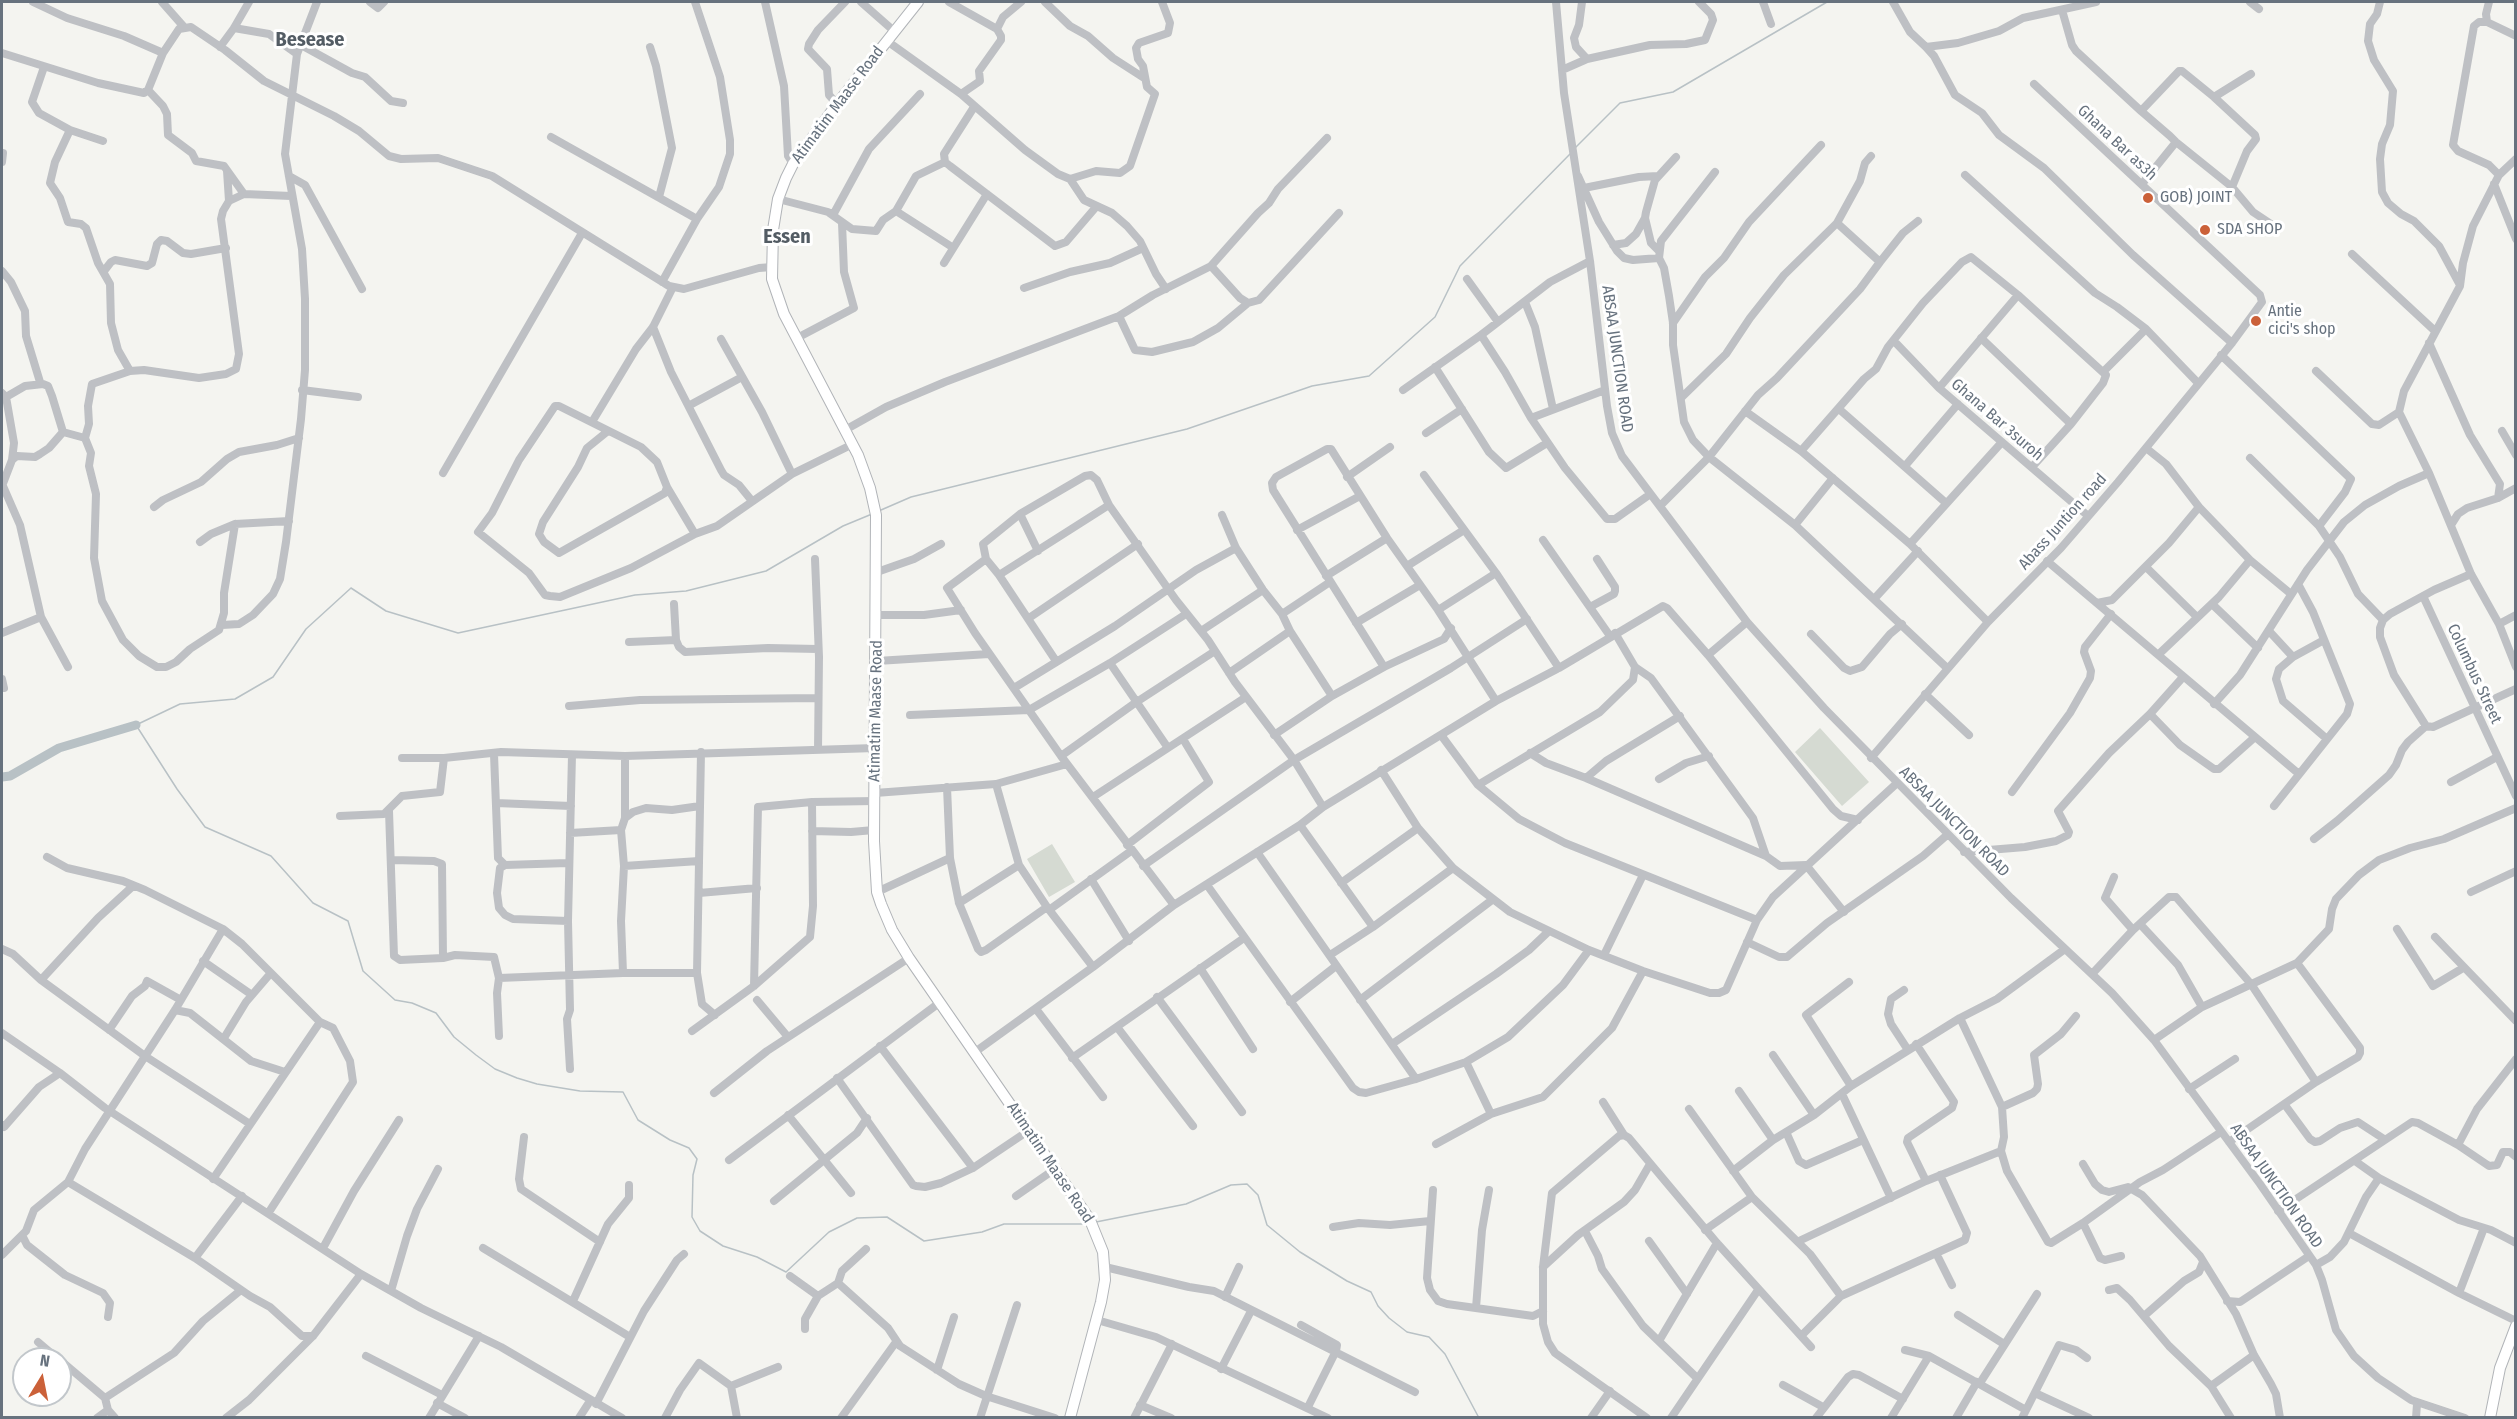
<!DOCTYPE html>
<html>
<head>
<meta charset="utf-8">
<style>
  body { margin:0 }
  #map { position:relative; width:2517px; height:1419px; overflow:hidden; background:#f4f4f0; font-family:"Fira Sans Condensed",sans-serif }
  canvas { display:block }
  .frame { position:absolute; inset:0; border:3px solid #67727e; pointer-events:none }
  .north { position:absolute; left:12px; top:1347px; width:60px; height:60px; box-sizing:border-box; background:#fff; border:2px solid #c2c7cb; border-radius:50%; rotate:10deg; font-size:16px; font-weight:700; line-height:24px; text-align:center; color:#67727e }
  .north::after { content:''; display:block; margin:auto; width:21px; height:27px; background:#cb6139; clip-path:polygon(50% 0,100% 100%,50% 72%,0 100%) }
</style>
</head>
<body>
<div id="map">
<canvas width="2517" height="1419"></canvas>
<div class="frame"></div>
<div class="north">N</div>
</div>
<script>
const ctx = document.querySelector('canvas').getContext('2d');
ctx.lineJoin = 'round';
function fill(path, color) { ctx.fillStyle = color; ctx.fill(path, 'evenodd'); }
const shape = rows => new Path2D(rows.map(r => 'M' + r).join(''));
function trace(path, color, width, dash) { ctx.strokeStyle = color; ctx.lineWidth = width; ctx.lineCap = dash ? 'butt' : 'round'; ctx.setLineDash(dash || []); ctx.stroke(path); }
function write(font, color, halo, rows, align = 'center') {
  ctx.font = font + ' "Fira Sans Condensed",sans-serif'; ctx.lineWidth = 6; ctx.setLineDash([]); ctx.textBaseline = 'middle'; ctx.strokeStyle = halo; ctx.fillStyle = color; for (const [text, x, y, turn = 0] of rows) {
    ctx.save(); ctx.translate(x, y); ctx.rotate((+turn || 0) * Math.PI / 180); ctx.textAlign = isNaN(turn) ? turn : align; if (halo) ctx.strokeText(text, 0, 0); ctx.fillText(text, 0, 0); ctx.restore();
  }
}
fill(shape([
  [1820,728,1869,782,1842,806,1795,752],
  [1052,844,1075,882,1049,897,1027,859]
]), '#d5dad2');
trace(shape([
  [1575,148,1620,103,1673,92,1827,2],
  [881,510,911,497,1187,429,1312,386,1369,376,1435,317,1460,266,1570,154],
  [872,514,843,526,766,571,686,591,635,595,458,633,386,611,351,588,306,629,273,677,235,699,180,704,136,725,177,789,205,827,271,856,313,903,348,921,363,971,395,1000,412,1003,436,1013,454,1037,476,1055,495,1069,517,1078,537,1084,580,1091,623,1092,638,1120,670,1140,689,1148,697,1159,693,1175,692,1217,700,1231,723,1246,757,1257,786,1272,829,1232,857,1218,887,1217,924,1241,982,1232,1004,1224,1086,1224],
  [1096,1222,1186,1204,1231,1185,1247,1184,1258,1195,1267,1225,1300,1252,1347,1281,1371,1292,1378,1306,1389,1318,1407,1332,1429,1337,1445,1354,1479,1418]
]), '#b8c1c5', 1.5);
trace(shape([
  [2,777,10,776,59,748,136,725]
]), '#b8c1c5', 9);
const major = shape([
  [918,2,837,104,793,164,786,178,778,199,773,230,772,279,784,314,858,455,870,488,876,515,874,841,877,892,881,904,892,930,909,958,1090,1220,1103,1252,1105,1280,1101,1302,1070,1418],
  [2490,1418,2500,1368,2516,1326]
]);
trace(major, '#b1b4b8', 12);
trace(shape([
  [33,2,67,18,124,36,163,53],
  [162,2,184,27],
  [370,2,378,8,384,2],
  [765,2,784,86,788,156,793,164],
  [861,2,894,31],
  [949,2,997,29,1001,36,1001,40,979,71,980,81,961,94],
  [1045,2,1070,26,1088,36,1113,58,1144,78],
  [1556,2,1564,93,1590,261,1607,406,1612,433,1622,456,1747,622,1824,708,2011,898,2112,993,2154,1040,2260,1184,2316,1265,2322,1280,2336,1330,2354,1356,2378,1378,2411,1400,2465,1418],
  [1582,2,1579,25,1574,38,1576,47,1587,59],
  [1763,2,1771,24],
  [1893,2,1910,32,1926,47,1958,43,1999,31,2023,18,2096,2],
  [2250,2,2259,9],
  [2380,2,2377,14,2370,24,2368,41,2374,60,2393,91,2390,125,2382,144,2380,159,2382,192,2388,203,2401,214,2414,221,2439,246,2460,285],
  [2062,10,2072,45,2076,51,2141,111,2170,136,2176,142,2232,187,2247,151,2256,139,2255,135,2214,97,2182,71,2179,71,2141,111],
  [2487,22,2486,14,2489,2],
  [234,28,269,34,297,54],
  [997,29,1003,17,1021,2],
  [887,41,961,94,1025,150,1058,174,1070,179,1084,200,1112,213,1127,226,1140,241,1156,274,1166,289],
  [301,45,352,73,365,77,391,101,403,103],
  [220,47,234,28,249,2],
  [650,47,656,66,672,148,659,197],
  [1926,47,1934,56,1955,95,1982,113,1999,135,2044,168,2133,255,2232,343],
  [2,53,98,83,144,93,148,90,163,53,179,29,191,27,225,50,264,81,334,116,359,131,389,156,401,159,438,158,492,176,669,286,684,289,759,268,772,267],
  [44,67,32,102,39,113,70,130,103,141],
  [1562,70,1587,59,1650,45,1686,44,1705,40,1713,20,1711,14,1699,2],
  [148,90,163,106,167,114,168,135,192,153,196,161,224,166,244,194],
  [2214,97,2251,74],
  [837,104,829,95,827,69,808,49,809,44,818,30,845,2],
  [974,107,944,154,945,162,950,166,1055,246,1066,242,1096,207],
  [70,130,55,162,50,183,60,198,68,222,81,224,86,228,98,263,110,284,111,323,118,350,130,371,144,370,199,378,226,374,236,369,239,354,221,219,223,211,229,201,244,194,291,196],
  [551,137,697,219],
  [2516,159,2499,175,2473,226,2463,263,2460,286,2404,391,2399,412,2429,473,2471,574,2499,624,2516,667],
  [2,162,3,153],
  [227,171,229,201],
  [1715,172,1661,241,1659,258,1664,268,1669,296,1673,323,1673,345,1684,422,1693,440,1709,457,1795,525,1947,668],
  [1965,175,2095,293,2117,307,2146,329,2198,383],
  [2499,175,2489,165,2458,151,2453,145,2474,26,2479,22,2487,22,2516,36],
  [289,176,305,185,362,289],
  [1578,176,1599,222,1617,251,1624,258,1633,260,1659,258],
  [1070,179,1096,171,1120,173,1130,166,1155,94,1147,87,1143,66,1138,59,1136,48,1139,43,1168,33,1170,23,1162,2],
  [2142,184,2176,142],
  [2494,184,2516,239],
  [2232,187,2253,212,2274,226],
  [1584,188,1639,177,1658,176],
  [778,199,828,212,852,229,876,231,883,220,896,211,916,176,945,162],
  [896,211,952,247],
  [833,215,869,149,920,94],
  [1837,223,1860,181,1865,163,1871,156],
  [1613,245,1626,243,1636,234,1645,218],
  [1659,251,1651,243,1645,218,1646,212,1655,180,1676,157],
  [2352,254,2435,331],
  [1880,262,1903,233,1918,221],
  [944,263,987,194],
  [1211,266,1240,298,1248,303,1259,300,1339,213],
  [2,271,11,282,25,311,26,336,40,382],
  [104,271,111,262,115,260,147,266,152,263,157,244,161,240,167,241,183,253,191,254,226,248],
  [1467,279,1498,322],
  [662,282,697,219,719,187,730,154,730,140,720,77,695,2],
  [1024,288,1070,272,1110,263,1143,248],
  [1525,302,1535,327,1553,409],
  [1119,316,1135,350,1152,352,1193,342,1218,328,1248,303],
  [1673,323,1705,277,1724,258,1749,222,1821,145],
  [653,327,671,372,721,470,724,475,739,485,752,501],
  [1481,335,1505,372,1531,418],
  [797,338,854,308,844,272,842,223],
  [1981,338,2071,424],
  [721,339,762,412,792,474],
  [1894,341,1939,388,2087,515],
  [2429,343,2470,435,2500,484,2498,498],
  [2221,355,2351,479,2345,492,2319,526,2340,557,2358,594,2383,620],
  [1435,367,1489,452,1506,468,1547,443],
  [2316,371,2372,424,2379,425,2399,412],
  [2103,372,2146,329],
  [1939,388,2018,295],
  [302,390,358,397],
  [1403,390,1481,335,1550,282,1590,261],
  [1605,390,1531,418,1565,468,1607,519,1615,519,1649,495],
  [2,393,6,397,14,443,12,460,2,486],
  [6,397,25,386,43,384,48,386,52,396,63,432],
  [690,405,742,377],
  [1839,409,1946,503],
  [1745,411,1801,451,1910,544,1988,622],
  [592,422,636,349,653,327,673,287],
  [845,430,886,407,945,382,1119,316,1153,295,1211,266,1258,213,1269,203,1278,189,1327,138],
  [608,431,587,448,578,467,543,522,539,534,544,542,559,553,665,493,667,487,657,462,641,447,559,406,555,406,519,460,492,513,478,532,529,573,545,595,550,596,560,597,631,568,695,534,717,526,792,474,853,444],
  [2502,431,2516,455],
  [1426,433,1462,409],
  [85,438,89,424,88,406,92,384,130,371],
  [1801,451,1864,379,1876,369,1888,347,1923,303,1962,262,1971,257,2018,295,2106,375,2103,383,2071,424,2032,467],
  [2250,458,2319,526],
  [12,460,17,456,35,457,40,454,49,448,63,432,85,438,91,453,89,466,96,494,94,558,102,601,123,640,139,656,157,667,166,667,176,662,190,649,219,630,224,613,224,593,235,524,289,521],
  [1905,466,1958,404],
  [443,473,582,233],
  [1424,475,1496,573,1559,668],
  [1347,477,1390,447],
  [3,486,20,525,41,617,68,667],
  [667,487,695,534],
  [1109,505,1176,600,1208,640,1235,682,1294,760,1323,807],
  [1660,506,1709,457,1758,395,1777,378,1860,289,1880,262,1837,223,1784,275,1750,318,1726,354,1681,398],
  [154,507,163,500,201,482,227,459,239,452,277,445,299,438],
  [2199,507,2250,560],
  [1222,515,1236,548,1263,590,1282,614,1290,631,1332,696],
  [1795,525,1833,478],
  [2451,525,2458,514,2467,508,2498,498,2516,488],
  [1297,530,1360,496],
  [1543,540,1610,636],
  [200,542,211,534,235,524],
  [1910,544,2002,442],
  [1038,551,1020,514,983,544,986,559,999,575,1056,661],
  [815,559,819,657,818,750],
  [986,559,947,588,975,633,1061,756,1174,905],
  [2047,561,2299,774],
  [1407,566,1464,530],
  [2146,567,2197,617],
  [877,572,914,559,941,544],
  [999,575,1109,505,1097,480,1091,475,1085,476,1020,514],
  [1326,576,1387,538],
  [2423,596,2516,796],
  [1875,598,1918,551],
  [2097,603,2112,600,2169,543,2199,507,2166,464,2146,448],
  [674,604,676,640,679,647,685,652,768,648,818,649],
  [2212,604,2258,648],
  [1590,607,1614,594,1615,591,1615,587,1597,559],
  [1438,610,1496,573],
  [1282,614,1330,582],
  [877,615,924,615,961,610],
  [1029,618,1138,544],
  [1356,623,1420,585],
  [2499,624,2516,615],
  [222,625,239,624,253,615,273,594,280,579,286,542,301,419,305,370,305,299,302,249,285,154,297,54,317,2],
  [1201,631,1263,590],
  [2269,631,2293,657],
  [2,633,41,617],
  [1615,633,1635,667,1651,678,1753,818,1766,856,1780,866,1806,865,1844,912],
  [1811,634,1844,668,1850,671,1862,667,1890,634,1902,624],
  [2324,640,2293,657,2279,669,2276,679,2283,701,2327,739],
  [629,642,676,640],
  [2159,654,2219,597,2250,560,2291,594],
  [1708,655,1747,622],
  [877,661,989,654],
  [1110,663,1168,748],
  [1384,667,1273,490,1272,483,1276,477,1327,449,1331,449,1387,538,1438,610,1496,701],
  [1229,673,1290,631],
  [2,679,4,688],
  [1014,688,1115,626,1196,570,1236,548],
  [1925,694,1969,735],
  [2214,704,2240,675,2307,570,2344,522,2365,505,2399,486,2429,473],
  [569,706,640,700,818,698],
  [2150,714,2180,745,2214,769,2219,769,2255,737],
  [910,715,1029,710,1110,663,1186,614],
  [2426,726,2394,675,2380,637,2380,628,2383,620,2390,614,2434,590,2471,574],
  [1274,735,1332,696,1384,667,1444,639,1451,628],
  [1441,735,1478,785,1519,819,1565,843,1757,920],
  [701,752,697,973,702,1004,715,1015],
  [1530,753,1546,763,1586,778,1766,856],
  [494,754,498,858,505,865,568,863],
  [625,756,625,818],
  [1061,756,1135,703,1215,651],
  [402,758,444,758,501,752,625,756,875,748],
  [1871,758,1988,622,2061,548,2118,482,2232,343,2262,302,2260,295,2034,84],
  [1381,770,1418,828,1453,868,1510,912,1589,950,1643,971,1710,993,1719,993,1726,990,1757,920,1773,897,1896,784],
  [1586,778,1606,761,1680,716],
  [1659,779,1686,763,1709,756],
  [2451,782,2497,757],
  [996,784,1019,865,1047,907,1093,967],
  [1478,785,1600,712,1633,680,1635,667],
  [947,787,950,858,959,903,978,949,981,952,986,950,1047,907],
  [2012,792,2070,713,2090,678,2091,671,2084,652,2085,647,2111,614],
  [875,793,996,784,1067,764],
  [1093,797,1246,697],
  [496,803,571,806],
  [2274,806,2347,714,2350,704,2313,612,2298,584],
  [389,811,394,956,400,960,443,958,455,955,494,957,499,978,497,993,499,1036],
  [340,816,384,814,402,796,440,792,444,758],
  [1300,825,1373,927],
  [812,831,851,832,874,830],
  [570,833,621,830],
  [2314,839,2337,821,2389,775,2396,765,2402,750,2408,742,2426,726,2433,727,2516,689],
  [1127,845,1209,782,1183,739],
  [1257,852,1416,1079],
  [1964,852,2025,847,2056,841,2068,835,2069,832,2058,811,2109,753,2150,714,2183,677],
  [47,857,67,868,123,881,145,890,223,929,242,944,320,1022,333,1028,350,1061,353,1082,269,1212],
  [392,860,434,861,442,864,443,958],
  [505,865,500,868,497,893,499,908,505,915,513,919,568,921],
  [624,866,699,861],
  [1143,866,1294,760,1451,668,1527,619],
  [2114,877,2105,898,2133,930],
  [1091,879,1129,941],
  [1341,883,1418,828],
  [1207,885,1353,1088,1359,1092,1366,1093,1416,1079,1466,1062,1508,1037,1563,985,1589,950],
  [877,892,950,858],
  [2471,892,2516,871],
  [699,893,757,888],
  [959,903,1019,865],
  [1049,910,1131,851],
  [2140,924,2178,965,2202,1007],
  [2397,929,2433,986,2463,968],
  [2435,937,2516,1021],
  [1747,942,1779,957,1787,957,1827,923,1923,856,1947,835],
  [2,949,13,954,41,980,145,1056,250,1124],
  [1330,955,1373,927,1453,868],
  [1604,955,1643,875],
  [203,961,252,995],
  [1200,968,1253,1049],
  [697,973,623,973,621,921,624,866,621,830,625,818,633,812,646,808,672,810,700,806],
  [2092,974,2133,930,2169,897,2176,897,2251,984,2316,1082],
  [499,978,623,973],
  [41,980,98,918,133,886],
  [1849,982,1806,1015,1851,1086],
  [754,986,758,807,812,802,875,801],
  [1904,990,1891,999,1888,1014,1891,1024,1908,1050],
  [1157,997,1242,1112],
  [757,1000,788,1037],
  [1360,1000,1492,900],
  [1290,1002,1336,966],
  [1036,1009,1103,1097],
  [175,1010,190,1013,251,1061,285,1072],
  [1960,1018,2002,1107,2004,1137,2001,1151,2007,1171,2048,1242,2051,1243,2083,1223,2140,1182,2163,1170,2221,1132],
  [1117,1027,1193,1126],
  [109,1030,132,996,145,986,147,981,181,1000],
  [692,1031,754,986,810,937,813,906,812,802],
  [2,1033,60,1073,105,1108,361,1274,421,1308,501,1347,622,1418],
  [224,1038,246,1002,270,974],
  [2154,1040,2202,1007,2297,963,2329,929,2332,909,2336,899,2359,875,2379,860,2410,848,2444,839,2516,808],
  [1392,1044,1496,974,1529,950,1549,931],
  [1916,1044,1954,1102,1952,1108,1908,1138,1907,1142,1926,1181],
  [880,1046,973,1168],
  [975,1052,1093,967,1174,905,1300,825,1323,807,1496,701,1559,668,1663,606,1667,608,1708,655,1833,809,1841,816,1858,820],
  [1773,1055,1814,1115],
  [1072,1058,1244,938],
  [1466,1062,1491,1114],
  [570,1069,567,1019,570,1010,568,921,572,755],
  [837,1078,913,1185,916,1186,925,1187,941,1183,973,1168,1028,1131],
  [2189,1089,2235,1059],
  [1739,1091,1773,1140],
  [714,1093,767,1051,909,958],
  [1842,1094,1891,1198],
  [1603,1102,1624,1135],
  [2285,1105,2310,1139,2315,1142,2320,1141,2340,1128,2358,1122,2384,1139],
  [2002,1107,2033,1093,2037,1089,2038,1084,2034,1055,2061,1034,2076,1016],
  [1689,1109,1752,1197,1810,1254,1841,1296],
  [788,1115,851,1193],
  [2,1125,4,1127,39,1087,60,1073],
  [1786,1132,1799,1161,1806,1165,1863,1140],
  [524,1137,519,1179,521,1189,600,1242],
  [2229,1142,2316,1082,2358,1057,2360,1053,2360,1048,2297,963],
  [1436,1144,1491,1114,1543,1097,1612,1028,1643,971],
  [2458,1145,2477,1109,2516,1059],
  [729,1160,939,1003],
  [2083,1164,2095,1184,2102,1190,2109,1192,2128,1187,2142,1195,2200,1256,2236,1314,2254,1355,2271,1384,2276,1394,2280,1418],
  [1733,1171,1773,1140,1814,1115,1851,1086,1960,1018,1997,999,2065,949],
  [2379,1178,2459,1220,2491,1230,2516,1243],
  [213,1179,320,1022],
  [68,1182,195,1258,250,1296,270,1307,302,1336,313,1336],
  [1433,1190,1427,1278,1430,1290,1438,1301,1447,1304,1533,1316,1543,1311],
  [1016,1196,1055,1169],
  [774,1201,857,1133,867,1118],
  [2278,1211,2412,1122,2418,1123,2458,1145,2489,1166,2497,1165,2503,1152,2510,1152,2516,1157],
  [2083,1223,2100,1258,2105,1260,2121,1256],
  [1333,1227,1359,1223,1390,1225,1430,1221],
  [2484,1228,2459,1293,2516,1321],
  [1705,1230,1752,1197],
  [1585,1231,1598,1256,1602,1269,1643,1326,1697,1378],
  [2349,1233,2459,1293],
  [22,1235,27,1245,65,1275,103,1293,110,1303,108,1317],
  [1649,1241,1687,1294],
  [1799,1241,1926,1181,2001,1151],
  [323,1248,354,1191,399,1120],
  [483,1248,630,1337],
  [866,1249,842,1271,838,1283,888,1328,900,1346,959,1384,986,1396,1055,1418],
  [1936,1253,1952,1285],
  [2,1255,26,1231,34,1210,68,1182,85,1149,175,1010,223,929],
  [195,1258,242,1196],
  [2316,1265,2330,1257,2344,1242,2366,1197,2379,1178,2355,1161],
  [1105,1267,1189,1287,1214,1291,1415,1392],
  [1543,1267,1578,1235,1624,1202,1635,1190,1650,1164],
  [790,1276,818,1296],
  [2109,1290,2117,1288,2130,1300,2169,1346,2211,1386,2231,1418],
  [391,1291,407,1236,417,1209,438,1169],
  [1225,1297,1239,1267],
  [573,1301,608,1224,629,1198,629,1185],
  [2227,1301,2240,1302,2309,1256],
  [1476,1308,1482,1230,1489,1190],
  [1958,1315,2004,1344],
  [2144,1316,2184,1281,2199,1272,2203,1262],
  [1097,1320,1156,1337,1328,1418],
  [1301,1325,1337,1345,1336,1351,1308,1407],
  [805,1329,805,1319,818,1296,838,1283],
  [1801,1336,1841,1296,1965,1240,1967,1233,1940,1175],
  [1659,1341,1717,1243],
  [38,1342,58,1359],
  [1905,1350,1929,1356,2026,1410],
  [366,1356,442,1395],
  [60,1360,105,1398],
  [1221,1369,1251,1311],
  [937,1370,954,1317],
  [1980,1383,2037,1294],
  [1783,1385,1823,1407],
  [731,1386,778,1367],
  [2211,1386,2254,1355],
  [2035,1393,2089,1418],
  [437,1403,465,1418],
  [596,1404,644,1311,677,1260,684,1254],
  [1140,1405,1171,1418],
  [108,1410,115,1418],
  [97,1418,108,1410,105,1398,174,1353,203,1321,241,1290],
  [226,1418,249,1400,313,1336,361,1274],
  [429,1418,479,1336],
  [579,1418,590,1401],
  [665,1418,680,1390,699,1363,731,1386,737,1418],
  [841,1418,896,1342],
  [980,1418,1017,1305],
  [1134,1418,1172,1344],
  [1591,1418,1610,1391],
  [1647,1418,1555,1353,1548,1342,1543,1324,1543,1267,1552,1193,1619,1136,1624,1135,1629,1138,1717,1243,1811,1347],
  [1671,1418,1758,1290],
  [1816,1418,1848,1377,1853,1374,1859,1375,1903,1399],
  [1891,1418,1929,1356],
  [1956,1418,1977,1382],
  [2022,1418,2059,1345,2076,1350,2087,1358],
  [2416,1418,2417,1404]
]), '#bec0c4', 8);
trace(major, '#fff', 10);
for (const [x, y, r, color] of [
  [2148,198,6,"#cb6139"],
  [2205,230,6,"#cb6139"],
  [2256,321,6,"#cb6139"]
]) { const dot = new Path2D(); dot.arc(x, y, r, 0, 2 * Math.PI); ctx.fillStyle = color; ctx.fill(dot); trace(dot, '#fff', 2); }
write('16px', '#67727e', '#fff', [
  ["Atimatim Maase Road",838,105,-53],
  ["Ghana Bar as3h",2117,143,43],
  ["ABSAA JUNCTION ROAD",1617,359,82],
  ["Ghana Bar 3suroh",1997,420,41],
  ["Abass Juntion road",2063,522,-48],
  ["Columbus Street",2474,674,65],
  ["Atimatim Maase Road",876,711,-89],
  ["ABSAA JUNCTION ROAD",1954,822,45],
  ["Atimatim Maase Road",1050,1163,56],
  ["ABSAA JUNCTION ROAD",2276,1186,55]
]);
write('16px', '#67727e', '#fff', [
  ["GOB) JOINT",2160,198],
  ["SDA SHOP",2217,230],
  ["Antie",2268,312],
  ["cici's shop",2268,330]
], 'left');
write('bold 20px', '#535c64', '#fff', [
  ["Besease",310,40],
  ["Essen",787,237]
]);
</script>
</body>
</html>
